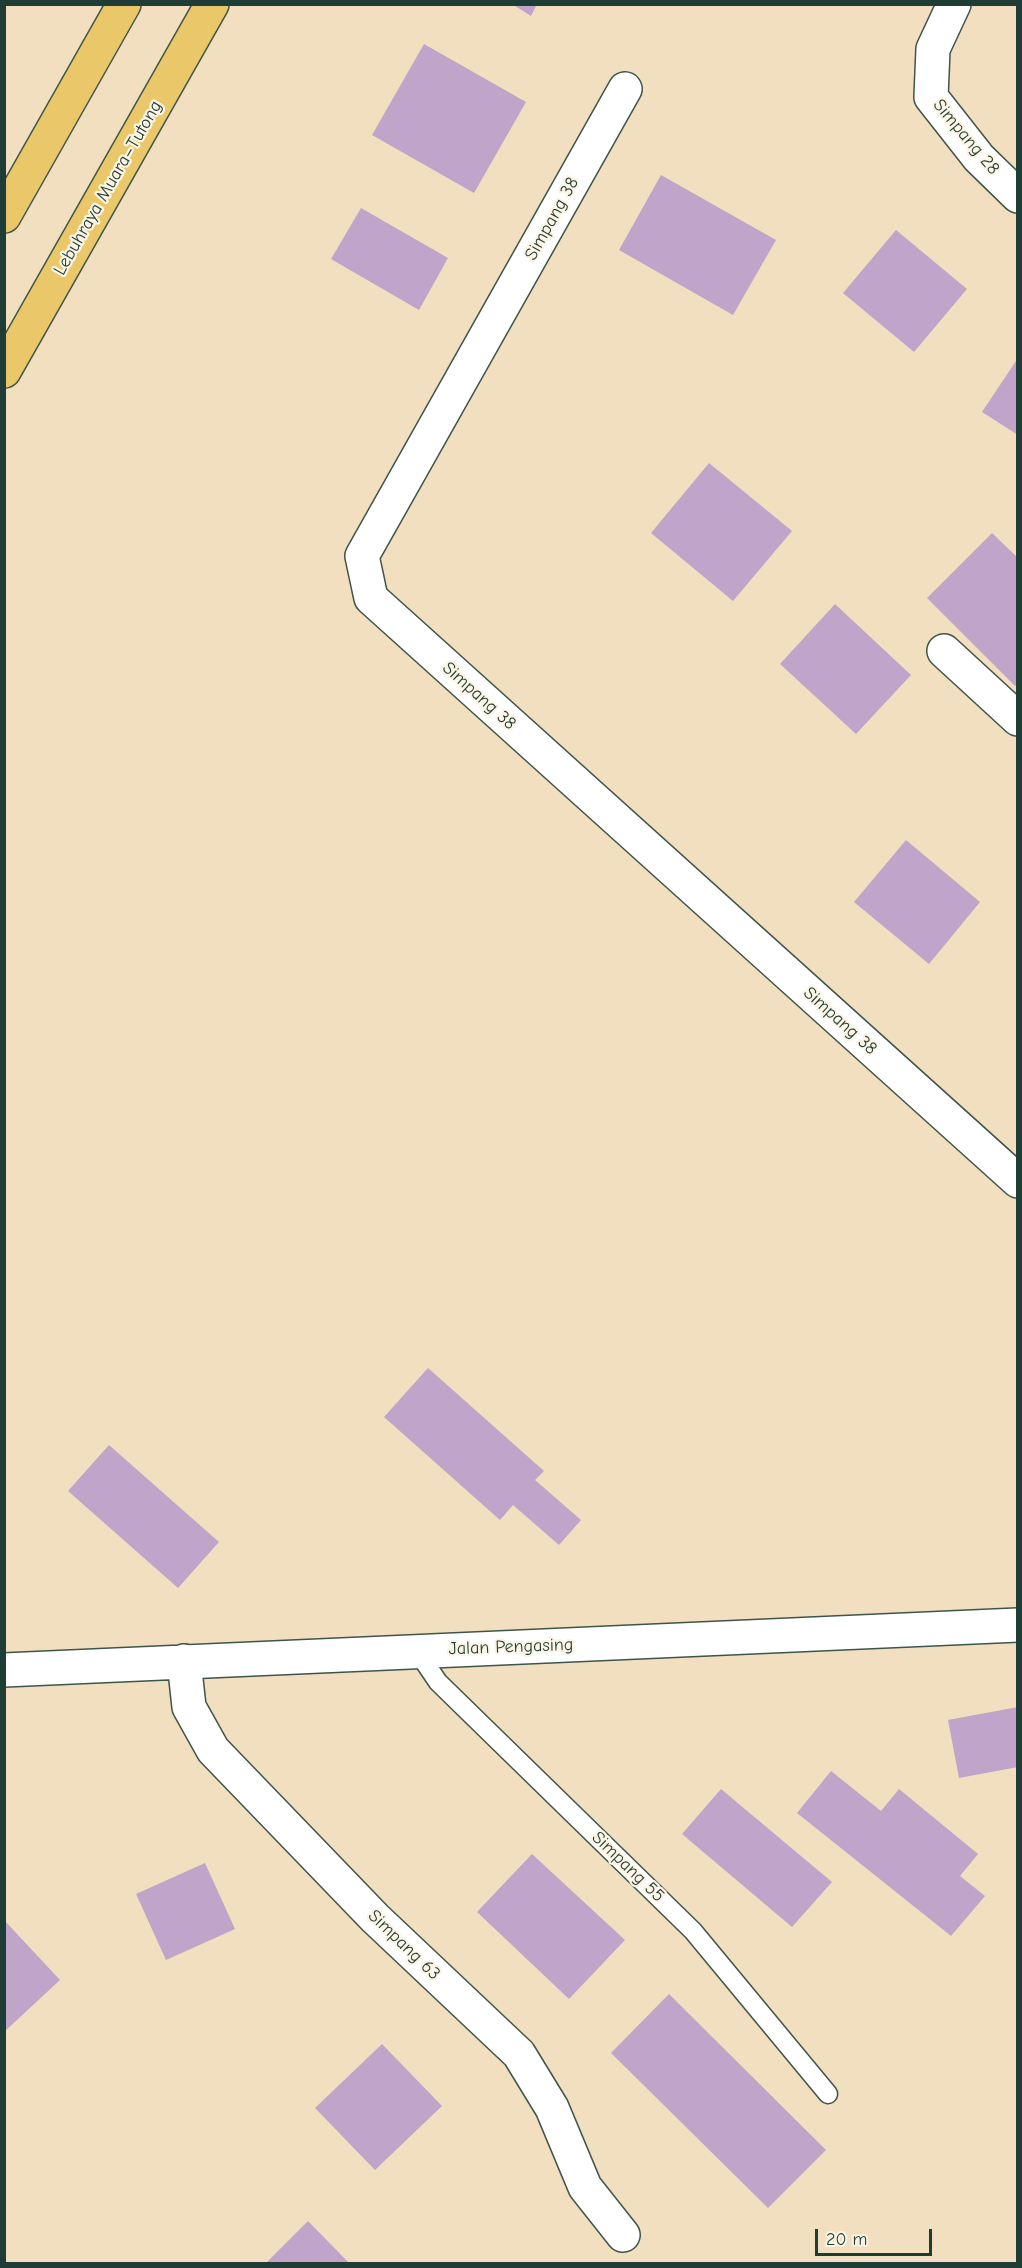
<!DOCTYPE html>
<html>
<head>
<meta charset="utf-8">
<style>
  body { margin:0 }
  #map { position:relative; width:1022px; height:2268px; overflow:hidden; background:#f1dfbf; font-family:"Comic Neue",sans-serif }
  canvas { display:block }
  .frame { position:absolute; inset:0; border:6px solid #1f3d34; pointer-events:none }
  .scale { position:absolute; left:815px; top:2229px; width:117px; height:27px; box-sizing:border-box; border:3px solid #1f3d34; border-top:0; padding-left:8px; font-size:18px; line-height:21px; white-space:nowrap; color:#1f3d34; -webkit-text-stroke:4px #fcf5e5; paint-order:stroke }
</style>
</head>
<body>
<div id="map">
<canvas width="1022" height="2268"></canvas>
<div class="frame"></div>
<div class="scale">20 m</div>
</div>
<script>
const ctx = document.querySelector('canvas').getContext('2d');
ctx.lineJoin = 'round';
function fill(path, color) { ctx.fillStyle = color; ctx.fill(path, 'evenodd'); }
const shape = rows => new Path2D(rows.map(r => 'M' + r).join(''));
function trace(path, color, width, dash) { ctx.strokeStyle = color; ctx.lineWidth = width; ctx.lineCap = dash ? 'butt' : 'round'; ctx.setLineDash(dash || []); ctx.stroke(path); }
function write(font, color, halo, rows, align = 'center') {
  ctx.font = font + ' "Comic Neue",sans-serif'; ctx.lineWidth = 4.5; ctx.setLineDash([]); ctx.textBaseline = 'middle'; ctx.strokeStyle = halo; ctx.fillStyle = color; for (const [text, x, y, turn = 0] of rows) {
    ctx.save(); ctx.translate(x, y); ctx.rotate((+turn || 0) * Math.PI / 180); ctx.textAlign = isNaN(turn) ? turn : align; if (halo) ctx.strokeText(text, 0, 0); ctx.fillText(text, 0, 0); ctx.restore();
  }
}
fill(shape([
  [512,4,537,4,531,16],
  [424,44,526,102,474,193,372,135],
  [661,175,776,240,733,315,619,250],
  [361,208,448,258,419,310,331,259],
  [896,230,967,289,914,352,843,293],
  [1018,358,1018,435,982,412],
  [709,463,792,531,733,601,651,533],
  [992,533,1018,558,1018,684,1015,686,927,598],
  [835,604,911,675,856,734,780,664],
  [906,840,980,902,929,964,854,902],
  [428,1368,544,1471,535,1480,581,1520,559,1545,513,1505,500,1520,384,1417],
  [109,1445,219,1542,178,1588,68,1491],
  [1018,1707,1018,1767,959,1778,948,1720],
  [831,1771,881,1811,899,1789,978,1854,960,1876,985,1896,951,1936,797,1813],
  [721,1789,832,1882,792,1927,682,1834],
  [532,1854,625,1940,569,1999,477,1912],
  [205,1863,235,1929,166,1960,136,1894],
  [4,1920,60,1980,4,2032],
  [669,1994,826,2150,768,2208,611,2053],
  [382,2044,442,2106,375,2170,315,2108],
  [308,2221,350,2264,265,2264]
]), '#c1a4c9');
const lane = shape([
  [417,1651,438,1682,693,1931,828,2094]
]);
const street = shape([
  [954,4,933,49,931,97,979,158,1018,196],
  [625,89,362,556,371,598,1018,1181],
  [944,651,1018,719],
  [184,1661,189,1707,213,1750,375,1918,519,2054,552,2108,585,2187,623,2235],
  [4,1670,1018,1625]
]);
const highway = shape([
  [4,216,124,4],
  [4,371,212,4]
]);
trace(lane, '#3e5549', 21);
trace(street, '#3e5549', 36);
trace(highway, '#3e5549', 36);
trace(lane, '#fff', 18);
trace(street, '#fff', 33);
trace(highway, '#eac769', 33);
write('18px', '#1f3d34', '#fcf5e5', [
  ["Simpang 28",966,137,50],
  ["Lebuhraya Muara–Tutong",108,188,-60],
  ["Simpang 38",552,219,-61],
  ["Simpang 38",479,696,42],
  ["Simpang 38",840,1021,42],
  ["Jalan Pengasing",511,1647,-2],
  ["Simpang 55",628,1867,44],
  ["Simpang 63",404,1945,44]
]);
</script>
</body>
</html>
